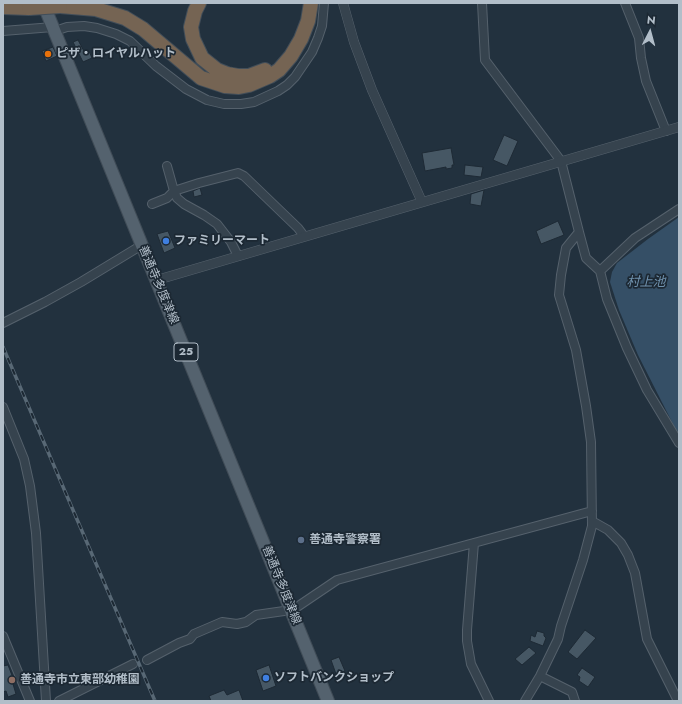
<!DOCTYPE html>
<html>
<head>
<meta charset="utf-8">
<style>
  body { margin:0 }
  #map { position:relative; width:682px; height:704px; overflow:hidden; background:#22313e; font-family:Jost,sans-serif }
  canvas { display:block }
  .frame { position:absolute; inset:0; border:4px solid #b2bec9; pointer-events:none }
  .north { position:absolute; left:630px; top:12px; width:40px; height:40px; -webkit-text-stroke:3px #1c2833; paint-order:stroke; rotate:6deg; font-size:11px; font-weight:700; line-height:16px; text-align:center; color:#b2bec9 }
  .north::after { content:''; display:block; margin:auto; width:14px; height:18px; background:#b2bec9; clip-path:polygon(50% 0,100% 100%,50% 72%,0 100%) }
</style>
</head>
<body>
<div id="map">
<canvas width="682" height="704"></canvas>
<div class="frame"></div>
<div class="north">N</div>
</div>
<script>
const ctx = document.querySelector('canvas').getContext('2d');
ctx.lineJoin = 'round';
function fill(path, color) { ctx.fillStyle = color; ctx.fill(path, 'evenodd'); }
const shape = rows => new Path2D(rows.map(r => 'M' + r).join(''));
function trace(path, color, width, dash) { ctx.strokeStyle = color; ctx.lineWidth = width; ctx.lineCap = dash ? 'butt' : 'round'; ctx.setLineDash(dash || []); ctx.stroke(path); }
function write(font, color, halo, rows, align = 'center') {
  ctx.font = font + ' Jost,"Noto Sans JP",sans-serif'; ctx.lineWidth = 3.5; ctx.setLineDash([]); ctx.textBaseline = 'middle'; ctx.strokeStyle = halo; ctx.fillStyle = color; for (const [text, x, y, turn = 0] of rows) {
    ctx.save(); ctx.translate(x, y); ctx.rotate((+turn || 0) * Math.PI / 180); ctx.textAlign = isNaN(turn) ? turn : align; if (halo) ctx.strokeText(text, 0, 0); ctx.fillText(text, 0, 0); ctx.restore();
  }
}
fill(shape([
  [679,217,679,433,674,426,638,355,619,310,610,282,612,272,617,263,648,239]
]), '#354f66');
const building = shape([
  [78,40,85,53,89,51,92,58,83,62,73,42,78,40],
  [53,47,57,56,46,61,42,51,53,47],
  [504,135,518,141,507,166,493,160,504,135],
  [451,148,454,165,452,165,452,168,446,169,446,167,425,171,422,153,451,148],
  [465,165,483,167,481,177,464,175,465,165],
  [200,188,202,195,194,197,193,191,200,188],
  [484,190,481,206,470,204,471,194,484,190],
  [558,221,564,235,541,244,536,231,558,221],
  [168,231,175,248,164,253,157,234,168,231],
  [585,630,596,638,577,659,568,652,585,630],
  [537,631,544,633,544,636,546,638,543,646,530,641,531,635,535,637,537,631],
  [529,647,536,653,522,665,515,659,529,647],
  [339,657,345,671,336,674,331,660,339,657],
  [8,665,15,683,13,684,16,694,8,697,6,691,3,692,3,666,8,665],
  [269,665,276,686,263,691,256,670,269,665],
  [582,668,595,677,588,687,579,681,580,677,577,675,582,668],
  [224,690,227,695,239,690,243,701,211,701,209,696,224,690]
]);
fill(building, '#465764');
trace(building, '#1e2a35', 1);
const minor = shape([
  [482,3,485,60,561,161,579,232,566,248,561,275,559,295,576,350,586,406,591,442,592,526,583,560,561,626,558,639,540,676,525,701],
  [625,3,639,38,641,58,646,81,666,131],
  [3,31,53,27],
  [55,31,67,27,84,26,97,28,116,34,130,41,156,66,186,89,207,100,224,104,241,104,254,102,278,91,287,85,295,77,312,52,318,38,322,26,324,3],
  [167,166,174,191,177,198,184,204,204,215,217,224,231,242,238,256],
  [152,204,167,198,174,191,199,183,238,173,244,176,298,228,304,236],
  [579,232,586,258,600,271,635,238,679,209],
  [600,271,607,299,627,348,647,390,679,443],
  [3,323,45,302,81,282,137,248,142,246],
  [3,407,24,459,30,486,36,533,46,701],
  [592,521,608,530,621,543,628,555,635,573,647,639,678,701],
  [474,543,467,630,467,641,471,664,489,701],
  [3,636,30,701],
  [147,660,179,643,190,639,194,634,222,622,237,624,246,622,256,615,284,611,297,607,337,580,592,511],
  [540,676,572,692,575,701],
  [59,701,133,664]
]);
const tertiary = shape([
  [343,3,354,42,372,90,422,202],
  [157,280,679,127]
]);
const primary = shape([
  [43,3,328,701]
]);
const motorway = shape([
  [199,3,195,11,191,27,193,39,202,58,217,70,227,74,238,76,249,76,265,70],
  [60,6,96,9,125,18,143,29,201,78,225,86,239,87,249,85,270,76,279,70,291,56,301,39,308,21,311,3],
  [3,7,29,8]
]);
trace(minor, '#55616c', 10);
trace(tertiary, '#55616c', 10);
trace(primary, '#404c57', 14);
trace(motorway, '#424e59', 16);
trace(minor, '#36434e', 8);
trace(tertiary, '#36434e', 9);
trace(primary, '#54626e', 12);
trace(motorway, '#756453', 14);
const rail = shape([
  [3,347,155,701]
]);
trace(rail, '#586875', 3.5);
trace(rail, '#1c2833', 2, [6]);
const motorwayBridge = shape([
  [29,8,60,6]
]);
trace(motorwayBridge, '#424e59', 16, []);
trace(motorwayBridge, '#756453', 14);
for (const [x, y, r, color] of [
  [48,54,4,"#e8710a"],
  [166,241,4,"#3f7fe0"],
  [301,540,4,"#5c6f8a"],
  [266,678,4,"#3f7fe0"],
  [12,680,4,"#8d6e63"]
]) { const dot = new Path2D(); dot.arc(x, y, r, 0, 2 * Math.PI); ctx.fillStyle = color; ctx.fill(dot); trace(dot, '#1c2833', 1.5); }
for (const [x, y, w] of [
  [186,352,24]
]) { const box = new Path2D(); box.roundRect(x - w / 2, y - 9, w, 18, 3); ctx.fillStyle = '#1c2833'; ctx.fill(box); trace(box, '#b2bec9', 1); }
write('bold 11px', '#b2bec9', null, [
  ["25",186,352]
]);
write('bold 12px', '#b2bec9', '#1c2833', [
  ["ピザ・ロイヤルハット",56,54],
  ["ファミリーマート",174,241],
  ["善通寺警察署",309,540],
  ["ソフトバンクショップ",274,678],
  ["善通寺市立東部幼稚園",20,680]
], 'left');
write('12px', '#b2bec9', '#1c2833', [
  ["善通寺多度津線",158,285,67],
  ["善通寺多度津線",281,585,68]
]);
write('italic 13px', '#7092ae', '#1c2833', [
  ["村上池",646,283]
]);
</script>
</body>
</html>
